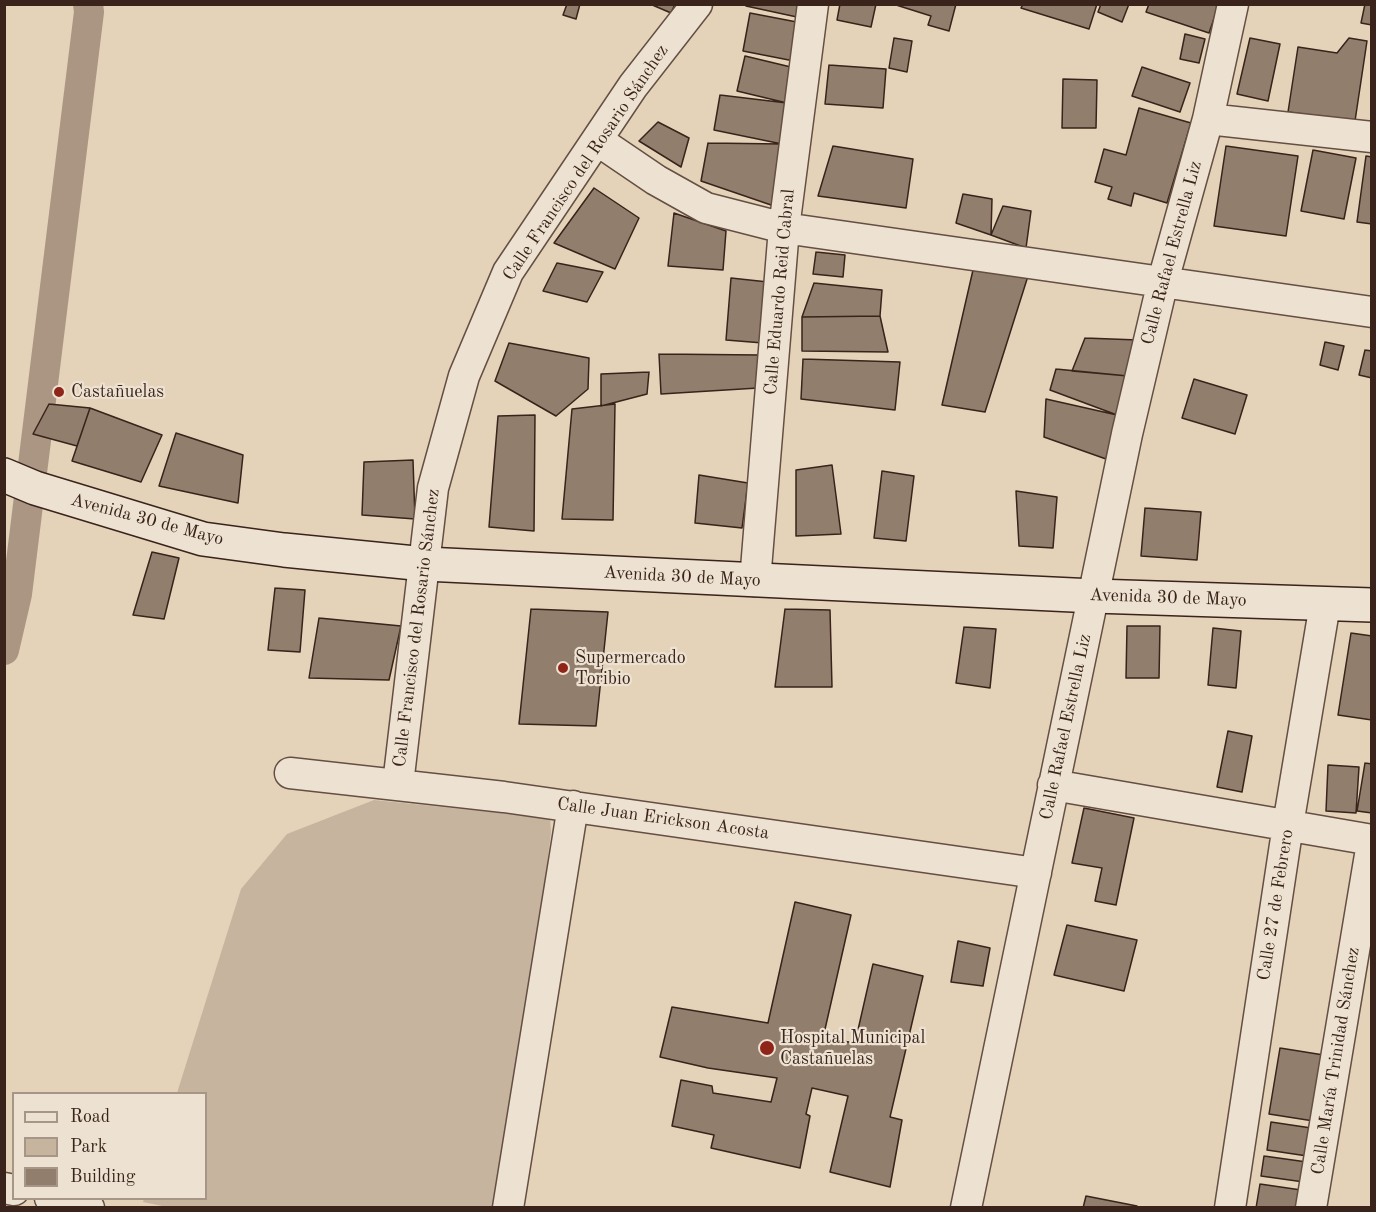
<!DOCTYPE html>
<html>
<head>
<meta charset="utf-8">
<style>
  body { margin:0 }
  #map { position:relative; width:1376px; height:1212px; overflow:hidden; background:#e4d2b9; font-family:"Old Standard TT",serif }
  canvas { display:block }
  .frame { position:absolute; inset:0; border:6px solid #39231a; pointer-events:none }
  .legend { position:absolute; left:12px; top:1092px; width:195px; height:108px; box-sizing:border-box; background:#ede2d2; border:2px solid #a59688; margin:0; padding:8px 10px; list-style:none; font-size:18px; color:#39231a }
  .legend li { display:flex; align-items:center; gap:12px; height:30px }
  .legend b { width:30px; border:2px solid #a59688 }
</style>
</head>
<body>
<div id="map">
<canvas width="1376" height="1212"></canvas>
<div class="frame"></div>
<ul class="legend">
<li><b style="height:8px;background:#ede2d2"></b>Road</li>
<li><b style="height:16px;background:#c7b49e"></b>Park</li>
<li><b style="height:16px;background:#927e6d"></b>Building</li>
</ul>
</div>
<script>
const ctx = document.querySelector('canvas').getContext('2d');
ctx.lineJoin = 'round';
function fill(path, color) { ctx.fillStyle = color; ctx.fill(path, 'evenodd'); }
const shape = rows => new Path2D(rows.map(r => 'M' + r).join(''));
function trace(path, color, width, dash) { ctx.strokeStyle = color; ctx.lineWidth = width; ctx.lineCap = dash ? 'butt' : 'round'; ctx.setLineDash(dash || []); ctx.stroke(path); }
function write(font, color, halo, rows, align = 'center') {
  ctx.font = font + ' "Old Standard TT",serif'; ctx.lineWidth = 4.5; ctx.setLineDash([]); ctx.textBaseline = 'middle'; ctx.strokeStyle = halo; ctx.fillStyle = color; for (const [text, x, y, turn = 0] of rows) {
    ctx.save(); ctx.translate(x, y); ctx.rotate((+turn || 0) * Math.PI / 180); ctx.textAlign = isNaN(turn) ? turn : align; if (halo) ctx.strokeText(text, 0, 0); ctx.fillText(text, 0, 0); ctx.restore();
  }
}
fill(shape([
  [374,800,550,818,551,832,536,960,493,1207,172,1208,143,1202,144,1199,206,1198,206,1094,177,1093,241,889,287,834]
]), '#c7b49e');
trace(shape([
  [4,650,17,594,89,12,88,4]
]), '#aa9683', 30);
const building = shape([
  [567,4,580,4,576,19,563,15,567,4],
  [650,4,675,4,671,13,650,4],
  [746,4,799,4,797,17,746,6,746,4],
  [840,4,876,4,871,27,837,20,840,4],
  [893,4,956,4,949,31,928,25,931,16,893,4],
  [1023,4,1097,4,1089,29,1021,8,1023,4],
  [1101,4,1129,4,1122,22,1098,12,1101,4],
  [1149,4,1219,4,1209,33,1146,12,1149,4],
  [1365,4,1372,4,1372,25,1361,23,1365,4],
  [750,13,802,23,794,61,743,51,750,13],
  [1185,34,1205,39,1199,63,1180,59,1185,34],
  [894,38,912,41,907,72,889,68,894,38],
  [1250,38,1280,44,1268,101,1237,94,1250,38],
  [1349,38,1367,41,1355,121,1288,112,1298,47,1337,53,1349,38],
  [745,56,795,68,787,103,737,91,745,56],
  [829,65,886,69,883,108,825,104,829,65],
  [1142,67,1190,83,1180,112,1132,96,1142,67],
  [1063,79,1097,80,1096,128,1062,128,1063,79],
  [720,95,787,103,782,144,714,130,720,95],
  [1139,108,1191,123,1167,203,1134,193,1131,206,1108,199,1112,187,1095,182,1104,149,1126,155,1139,108],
  [658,122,689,138,681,167,639,141,658,122],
  [708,143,782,144,774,206,701,181,708,143],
  [833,146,913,159,906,208,818,196,833,146],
  [1226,146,1298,156,1286,236,1214,226,1226,146],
  [1313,150,1356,158,1344,219,1301,211,1313,150],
  [1366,156,1372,157,1372,224,1357,222,1366,156],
  [594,188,639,218,615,269,554,243,594,188],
  [963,194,992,199,991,235,956,223,963,194],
  [1003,206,1031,211,1026,248,991,235,1003,206],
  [674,213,726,231,723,270,668,266,674,213],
  [816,252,845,255,843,277,813,274,816,252],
  [557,263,603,272,587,302,543,291,557,263],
  [973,270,1028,276,985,412,942,405,973,270],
  [731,278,768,282,763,343,726,340,731,278],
  [814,283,882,290,880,316,802,317,814,283],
  [880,316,888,352,802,351,802,317,880,316],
  [1085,338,1138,340,1128,376,1072,371,1085,338],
  [1325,342,1344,346,1338,370,1320,365,1325,342],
  [509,343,589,358,588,389,556,416,495,381,509,343],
  [1365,350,1372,351,1372,378,1359,375,1365,350],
  [659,354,760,355,758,388,661,394,659,354],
  [803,359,900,362,895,410,801,399,803,359],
  [1056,369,1128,376,1117,415,1050,390,1056,369],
  [649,372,647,394,601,406,601,374,649,372],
  [1194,379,1247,395,1235,434,1182,418,1194,379],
  [1046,399,1117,415,1106,459,1044,437,1046,399],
  [49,404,90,408,77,446,33,434,49,404],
  [615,404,613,520,562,519,572,409,615,404],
  [90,408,162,435,141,482,72,461,90,408],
  [535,415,534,531,489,527,498,416,535,415],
  [176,433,243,455,238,503,159,486,176,433],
  [413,460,415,519,362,515,364,462,413,460],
  [832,465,841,534,796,536,796,470,832,465],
  [882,471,914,476,906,541,874,538,882,471],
  [699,475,748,483,742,528,695,523,699,475],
  [1016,491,1057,497,1053,548,1019,546,1016,491],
  [1145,508,1201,512,1197,560,1141,556,1145,508],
  [152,552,179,558,164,619,133,615,152,552],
  [275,588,305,590,300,652,268,650,275,588],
  [531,609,608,612,596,726,519,724,531,609],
  [785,609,830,610,832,687,775,687,785,609],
  [319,618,401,626,389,680,309,678,319,618],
  [1127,626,1160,626,1159,678,1126,678,1127,626],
  [964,627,996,629,990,688,956,683,964,627],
  [1213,628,1241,631,1236,688,1208,685,1213,628],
  [1351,633,1372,636,1372,720,1338,715,1351,633],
  [1228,731,1252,736,1242,792,1217,787,1228,731],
  [1365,763,1372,764,1372,813,1357,811,1365,763],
  [1328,765,1359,767,1356,813,1326,811,1328,765],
  [1084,808,1134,818,1116,905,1095,901,1102,868,1072,863,1084,808],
  [795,902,851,915,823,1038,855,1043,873,964,923,976,890,1117,902,1120,890,1187,830,1172,848,1096,812,1088,806,1114,810,1116,800,1168,711,1148,714,1135,672,1126,681,1080,712,1086,713,1093,771,1102,777,1078,708,1068,660,1057,672,1007,768,1023,795,902],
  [1067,925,1137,940,1124,991,1054,975,1067,925],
  [958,941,990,948,983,986,951,982,958,941],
  [1280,1048,1330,1056,1320,1122,1269,1114,1280,1048],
  [1271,1122,1318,1129,1314,1157,1267,1150,1271,1122],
  [1264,1156,1314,1163,1311,1183,1261,1176,1264,1156],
  [1260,1184,1308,1191,1305,1208,1256,1208,1260,1184],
  [1086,1196,1137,1206,1137,1208,1083,1208,1086,1196]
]);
fill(building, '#927e6d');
trace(building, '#39231a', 1.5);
const street = shape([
  [1208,119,1372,137],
  [597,140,656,180,706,208,784,228,1372,312],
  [755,581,784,228,813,4],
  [290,773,504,797,1036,873],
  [398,784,433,488,464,376,508,272,633,86,697,4],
  [1053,785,1372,840],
  [4,1188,14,1190],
  [50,1198,89,1208],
  [508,1208,573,806],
  [966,1208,1127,434,1163,281,1208,119,1233,4],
  [1230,1208,1288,825,1325,604],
  [1311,1208,1372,843]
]);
const secondary = shape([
  [4,475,35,488,203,539,284,550,425,564,1094,596,1372,605]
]);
trace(street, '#644f42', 33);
trace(secondary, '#39231a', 36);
trace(street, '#ede2d2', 30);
trace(secondary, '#ede2d2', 33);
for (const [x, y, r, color] of [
  [59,392,6,"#8f2418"],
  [563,668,6,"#8f2418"],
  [767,1048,8,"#8f2418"]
]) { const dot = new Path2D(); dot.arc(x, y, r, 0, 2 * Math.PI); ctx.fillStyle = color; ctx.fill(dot); trace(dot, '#ede2d2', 2); }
write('18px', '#39231a', '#ede2d2', [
  ["Calle Francisco del Rosario Sánchez",586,163,-56],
  ["Calle Rafael Estrella Liz",1172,253,-75],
  ["Calle Eduardo Reid Cabral",780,292,-85],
  ["Avenida 30 de Mayo",147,520,15],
  ["Avenida 30 de Mayo",682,577,3],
  ["Avenida 30 de Mayo",1168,598,2],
  ["Calle Francisco del Rosario Sánchez",417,628,-83],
  ["Calle Rafael Estrella Liz",1066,727,-78],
  ["Calle Juan Erickson Acosta",663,819,8],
  ["Calle 27 de Febrero",1276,905,-81],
  ["Calle María Trinidad Sánchez",1336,1061,-81]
]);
write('18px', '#39231a', '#ede2d2', [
  ["Castañuelas",71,392],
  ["Supermercado",575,658],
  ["Toribio",575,679],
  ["Hospital Municipal",780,1038],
  ["Castañuelas",780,1059]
], 'left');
</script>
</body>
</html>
